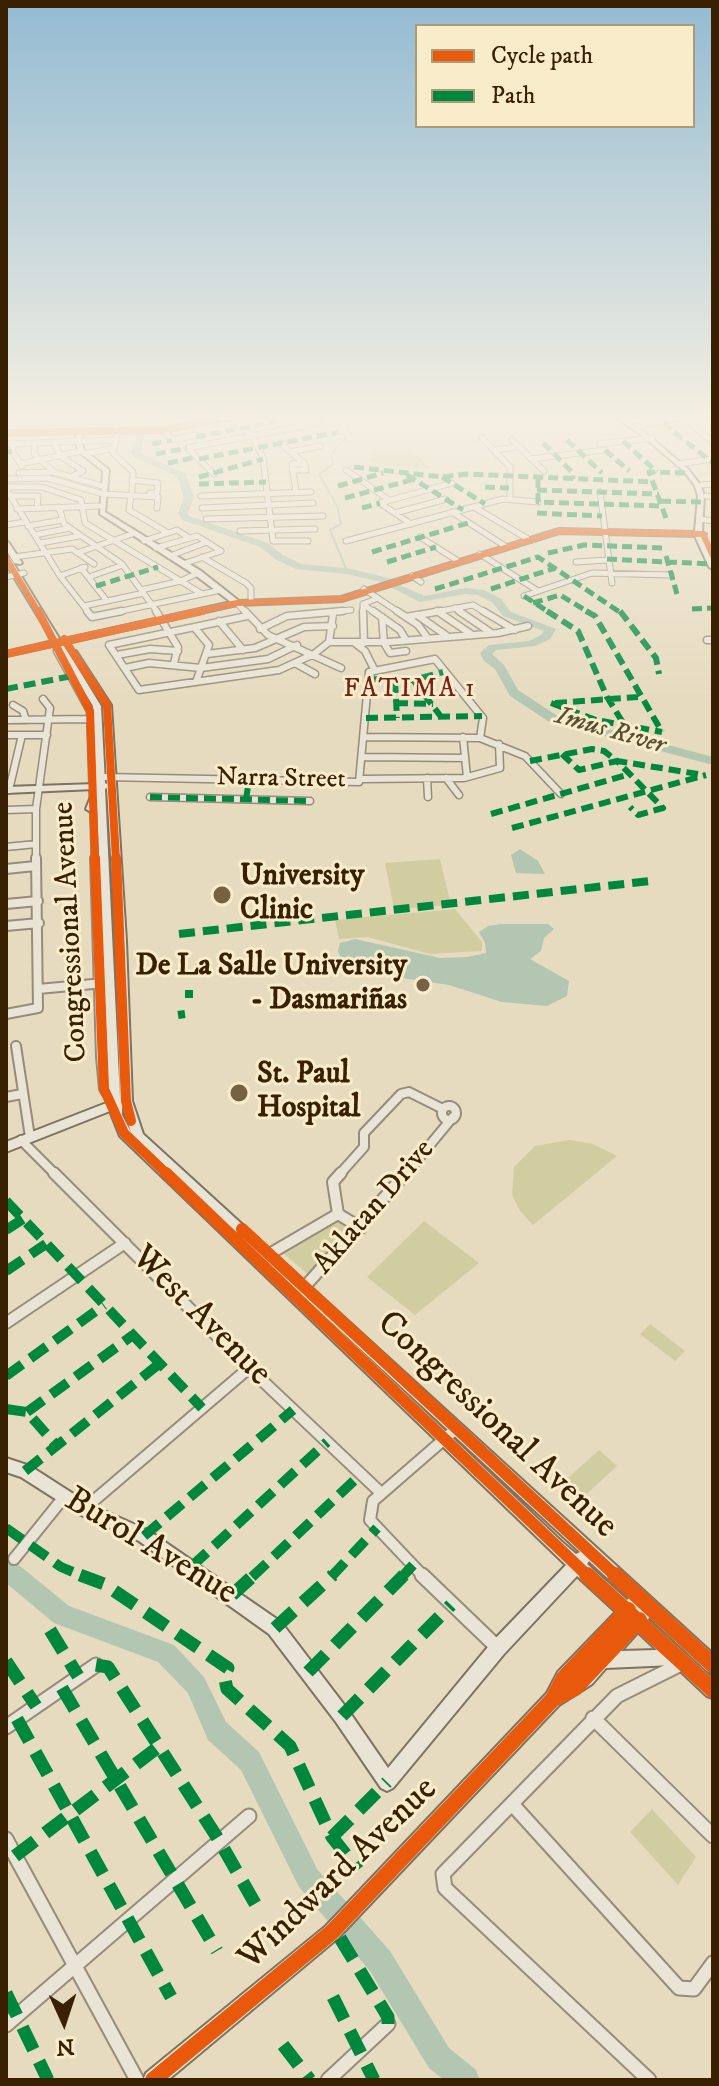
<!DOCTYPE html>
<html>
<head>
<meta charset="utf-8">
<style>
  body { margin:0 }
  #map { position:relative; width:719px; height:2086px; overflow:hidden; background:#e6dbbf; font-family:"IM FELL DW Pica",serif }
  canvas { display:block }
  .frame { position:absolute; inset:0; border:8px solid #392001; pointer-events:none }
  .legend { position:absolute; left:415px; top:24px; width:280px; height:104px; box-sizing:border-box; background:#f9eccb; border:2px solid #ac9a7a; margin:0; padding:10px 14px; list-style:none; font-size:24px; color:#392001 }
  .legend li { display:flex; align-items:center; gap:16px; height:40px }
  .legend b { width:40px; border:2px solid #ac9a7a }
  .north { position:absolute; left:24px; top:1982px; width:80px; height:80px; -webkit-text-stroke:6px #f9eccb; paint-order:stroke; rotate:177deg; font-size:22px; font-weight:700; line-height:32px; text-align:center; color:#392001 }
  .north::after { content:''; display:block; margin:auto; width:28px; height:36px; background:#392001; clip-path:polygon(50% 0,100% 100%,50% 72%,0 100%) }
</style>
</head>
<body>
<div id="map">
<canvas width="719" height="2086"></canvas>
<div class="frame"></div>
<ul class="legend">
<li><b style="height:10px;background:#e8590c"></b>Cycle path</li>
<li><b style="height:10px;background:#00873e"></b>Path</li>
</ul>
<div class="north">N</div>
</div>
<script>
const ctx = document.querySelector('canvas').getContext('2d');
ctx.lineJoin = 'round';
function fill(path, color) { ctx.fillStyle = color; ctx.fill(path, 'evenodd'); }
const shape = rows => new Path2D(rows.map(r => 'M' + r).join(''));
function trace(path, color, width, dash) { ctx.strokeStyle = color; ctx.lineWidth = width; ctx.lineCap = dash ? 'butt' : 'round'; ctx.setLineDash(dash || []); ctx.stroke(path); }
function write(font, color, halo, rows, align = 'center') {
  ctx.font = font + ' "IM FELL DW Pica",serif'; ctx.lineWidth = 6; ctx.setLineDash([]); ctx.textBaseline = 'middle'; ctx.strokeStyle = halo; ctx.fillStyle = color; for (const [text, x, y, turn = 0] of rows) {
    ctx.save(); ctx.translate(x, y); ctx.rotate((+turn || 0) * Math.PI / 180); ctx.textAlign = isNaN(turn) ? turn : align; if (halo) ctx.strokeText(text, 0, 0); ctx.fillText(text, 0, 0); ctx.restore();
  }
}
fill(shape([
  [412,450,431,469,370,463,372,451],
  [440,859,451,905,394,909,385,863],
  [455,909,482,942,482,951,430,954,368,937,339,939,335,920],
  [569,1140,593,1144,617,1156,533,1225,520,1211,512,1195,514,1167,535,1146],
  [340,1220,353,1230,310,1276,283,1253],
  [424,1221,479,1263,415,1315,367,1277],
  [650,1324,685,1351,675,1361,640,1334],
  [599,1450,617,1466,579,1501,561,1484],
  [652,1809,696,1857,678,1885,630,1832]
]), '#d2cda0');
fill(shape([
  [520,849,538,861,545,874,516,873,511,855],
  [501,924,548,924,554,929,544,938,541,951,530,959,569,981,567,996,547,1006,502,1002,449,985,362,972,342,962,338,951,340,943,355,939,440,958,467,957,486,953,485,943,479,932,488,926]
]), '#b3c6b2');
trace(shape([
  [347,571,330,530,341,524,337,506,319,474,333,464,331,454,345,439,350,417]
]), '#b3c6b2', 2);
fill(shape([
  [139,417,149,417,153,420,150,430,144,430,145,423,139,417],
  [142,430,146,433,140,453,186,474,194,498,188,513,189,516,268,543,283,555,302,564,347,568,392,579,392,582,425,596,465,588,484,590,501,599,511,612,556,629,550,639,535,646,496,650,492,654,504,665,518,690,556,715,713,757,713,765,548,721,510,696,495,669,484,661,480,653,489,645,529,641,541,635,544,631,503,616,493,603,478,595,465,594,420,602,390,587,390,584,347,574,296,569,275,559,260,547,182,520,178,513,184,498,177,476,134,457,131,452,138,433,142,430],
  [6,1558,14,1561,69,1606,174,1645,204,1677,226,1722,259,1752,317,1869,390,1951,449,2048,476,2070,480,2080,444,2080,429,2068,370,1971,299,1887,241,1770,208,1740,188,1693,158,1662,54,1623,6,1583,6,1558]
]), '#b3c6b2');
const streetFar4 = shape([
  [230,417,253,437,263,458,273,541,308,541],
  [287,417,300,427],
  [683,418,713,442],
  [115,419,118,430,113,453,133,472,132,491],
  [6,424,118,421],
  [635,427,684,417],
  [163,429,172,440,195,435,204,445],
  [482,438,510,467,510,499],
  [512,440,544,471],
  [54,442,60,456,83,471,71,477],
  [14,443,12,451,22,466],
  [35,443,34,454,54,472,105,487],
  [280,443,305,464,306,470,292,470],
  [6,444,116,440],
  [599,444,652,438],
  [187,448,340,419],
  [187,448,214,474],
  [494,450,519,447],
  [291,452,320,446],
  [85,454,114,448],
  [531,459,605,450],
  [20,464,81,451],
  [678,464,713,459],
  [346,470,389,500],
  [19,473,54,472],
  [6,479,48,478,103,494,158,497,157,508],
  [132,480,158,483,157,493,150,493],
  [702,485,713,484],
  [6,487,42,487,81,500,85,523,202,594],
  [6,489,60,576,89,613],
  [296,492,292,464,305,464],
  [600,492,612,583],
  [131,495,129,510,168,533],
  [11,496,38,496,37,508],
  [201,496,311,492],
  [706,496,713,497],
  [380,503,452,483],
  [380,503,411,524],
  [59,507,64,524,122,564,158,613],
  [474,507,528,539],
  [202,508,313,503],
  [17,509,100,506],
  [452,512,505,546],
  [395,513,446,499],
  [206,519,323,516],
  [700,519,713,521],
  [6,525,25,522],
  [28,526,62,520],
  [240,531,315,529],
  [35,535,70,528],
  [420,537,458,561],
  [144,541,177,530,189,538],
  [346,541,503,499,538,502],
  [41,543,79,536],
  [156,548,197,536,221,551,183,564],
  [77,553,132,534],
  [480,554,538,591],
  [170,556,207,542],
  [14,557,72,549,94,564],
  [202,557,246,583,251,588,251,599],
  [576,562,607,560],
  [81,568,107,601],
  [60,576,85,567],
  [412,576,421,582],
  [6,577,24,573],
  [89,577,123,565],
  [364,589,400,613],
  [141,590,181,581,198,573],
  [524,596,592,573,671,575],
  [237,603,246,613],
  [363,604,375,613],
  [84,606,144,593],
  [455,608,462,613],
  [437,611,440,613],
  [112,613,221,590],
  [322,613,351,610],
  [363,613,363,604,378,598],
  [430,613,473,605,486,613]
]);
const streetFar3 = shape([
  [87,611,92,617,122,611],
  [156,611,178,647,174,663],
  [245,611,268,635,341,668],
  [363,611,364,643],
  [373,611,400,630,406,640],
  [397,611,418,625,427,637],
  [437,611,471,634],
  [459,611,490,632],
  [483,611,515,630],
  [417,615,447,636],
  [247,616,109,645,139,690,279,670,314,654,329,642,333,614],
  [382,617,384,643,390,653,406,651],
  [406,617,441,611],
  [219,621,243,650],
  [194,627,209,645,196,682],
  [260,629,287,616,343,611],
  [707,640,713,640],
  [57,642,57,651,90,711,95,860],
  [329,642,389,642,498,633,528,626],
  [356,644,365,651,374,669],
  [207,654,255,648,304,627,333,626],
  [117,655,150,649,178,651],
  [295,663,315,674],
  [125,668,149,663,201,668,268,659,297,645],
  [13,705,23,711,26,720],
  [6,720,90,719],
  [6,735,47,735],
  [365,737,480,738],
  [463,737,467,777],
  [363,757,465,758],
  [104,777,359,782,369,672,435,659,483,718,480,738,525,756,561,794],
  [427,778,428,797],
  [446,778,459,795],
  [362,779,464,778,500,768,499,744],
  [9,790,22,735],
  [150,797,310,801],
  [6,810,36,809],
  [36,844,36,860],
  [6,847,36,844,36,809,50,708,43,699]
]);
const streetFar2 = shape([
  [95,858,101,1057,104,1089,114,1104],
  [6,869,35,866],
  [6,904,38,901],
  [6,926,39,923],
  [38,989,104,983],
  [6,1014,38,1008,36,858],
  [16,1046,30,1137],
  [6,1097,22,1094],
  '442 1113a7 7 0 1 1 14 0a7 7 0 1 1-14 0Z',
  [21,1140,56,1175],
  [339,1175,364,1147,364,1133,401,1094,409,1092,443,1109],
  [405,1175,453,1117]
]);
const streetFar1 = shape([
  [54,1173,249,1368,380,1492],
  [338,1214,333,1182,341,1173],
  [338,1214,361,1228],
  [266,1256,338,1214],
  [301,1291,406,1173],
  [6,1323,125,1243],
  [84,1509,249,1368],
  [14,1559,64,1497],
  [424,1577,370,1520,373,1501,457,1428]
]);
const street = shape([
  [422,1575,498,1648],
  [593,1718,713,1836],
  [6,1727,96,1665],
  [512,1804,679,1988,694,1989,713,1963],
  [6,1839,137,2080],
  [6,2025,249,1816],
  [328,2080,388,2024],
  [649,2080,445,1888,443,1874,617,1696,683,1663]
]);
const secondary = shape([
  [226,417,240,417,164,432,83,433,81,441,84,450,109,470,105,512,201,571,239,601,341,597,559,529,695,532,698,496,695,486,684,471,639,433,614,417,621,417,643,431,688,469,701,486,704,496,702,532,706,534,702,536,713,559,713,569,709,567,695,536,559,533,342,601,237,605,63,644,101,706,105,783,107,784,103,705,69,653,70,651,76,651,111,705,126,941,132,1101,143,1134,713,1654,713,1673,707,1671,649,1617,648,1620,713,1679,713,1698,707,1696,674,1665,606,1668,592,1684,559,1705,338,1938,168,2080,143,2080,146,2073,326,1926,547,1693,558,1672,616,1612,577,1576,504,1654,393,1788,387,1791,381,1788,336,1722,269,1634,139,1541,79,1514,21,1477,6,1472,6,1458,30,1466,89,1504,149,1531,281,1622,348,1710,388,1768,492,1642,566,1565,120,1136,110,1111,6,1152,6,1142,109,1102,97,806,94,811,91,812,86,809,94,789,6,793,6,787,96,784,93,706,56,645,6,656,6,652,53,641,6,564,6,556,10,558,60,640,231,602,195,575,100,514,103,471,79,452,75,441,77,433,6,435,6,431,164,428,226,417],
  [107,788,116,941,120,1099,105,789,107,788],
  [122,1106,131,1132,122,1115,122,1106],
  [317,1309,580,1552,576,1554,562,1542,317,1309],
  [589,1561,629,1598,627,1600,587,1564,589,1561],
  [638,1632,657,1650,621,1651,638,1632],
  [6,541,9,543,22,563,20,564,14,563,6,549,6,541]
]);
trace(streetFar4, '#968c79', 7);
trace(streetFar3, '#968c79', 9);
trace(streetFar2, '#968c79', 12);
trace(streetFar1, '#968c79', 14);
trace(street, '#968c79', 17);
trace(secondary, '#7d7360', 4);
trace(streetFar4, '#e9e4d6', 5);
trace(streetFar3, '#e9e4d6', 6);
trace(streetFar2, '#e9e4d6', 8);
trace(streetFar1, '#e9e4d6', 10);
trace(street, '#e9e4d6', 13);
fill(secondary, '#e9e4d6');
trace(shape([
  [316,417,322,422],
  [663,423,713,463],
  [196,437,289,419],
  [567,440,602,473],
  [623,441,657,472],
  [543,443,573,473,573,479],
  [152,444,172,440],
  [605,450,629,471],
  [6,452,12,451],
  [156,454,187,448],
  [199,459,339,432],
  [168,463,197,457],
  [354,467,442,477,466,474,655,482],
  [407,475,463,510],
  [199,477,263,459],
  [442,477,485,504],
  [538,478,538,502,662,506],
  [199,484,266,482],
  [338,486,383,473],
  [485,487,509,488],
  [537,490,659,494],
  [345,498,415,479],
  [661,501,701,502],
  [362,508,380,503],
  [537,513,602,516],
  [666,518,649,472,688,473],
  [372,552,468,523],
  [548,553,584,545,664,548],
  [666,556,677,594],
  [607,559,711,564],
  [387,562,436,547],
  [96,586,158,567],
  [435,589,538,557,621,613],
  [491,589,555,568],
  [524,596,550,613],
  [533,603,560,595,590,613],
  [692,609,713,608]
]), '#00873e', 5, [10, 5]);
trace(shape([
  [547,611,578,631,607,697,625,726],
  [586,611,595,616,662,732],
  [620,611,656,658,659,674],
  [368,679,413,680,443,672],
  [413,680,442,718],
  [395,681,397,718],
  [6,689,72,676],
  [396,703,433,704],
  [551,703,596,720,662,732],
  [555,703,638,697],
  [366,718,482,716],
  [562,754,579,770,617,761,663,808,638,815,630,807],
  [530,761,592,749,604,751,617,761,698,774],
  [150,797,310,801],
  [246,800,249,779],
  [491,814,630,774],
  [512,828,706,775]
]), '#00873e', 6, [12, 6]);
trace(shape([
  [179,934,650,881],
  [196,968,202,967],
  [189,990,189,998],
  [178,1015,185,1014]
]), '#00873e', 8, [16, 8]);
trace(shape([
  [6,1201,202,1408],
  [6,1230,23,1219],
  [6,1271,46,1244],
  [6,1376,104,1305],
  [6,1409,27,1412,56,1445],
  [27,1412,133,1335],
  [25,1471,159,1364],
  [6,1528,61,1567,85,1577],
  [144,1536,293,1410],
  [192,1566,327,1442],
  [252,1577,360,1475],
  [331,1577,377,1528],
  [402,1577,413,1565]
]), '#00873e', 10, [20, 10]);
trace(shape([
  [80,1575,104,1584,228,1668,224,1675,227,1689,290,1746,332,1837,358,1870],
  [232,1595,254,1575],
  [275,1628,333,1575],
  [50,1630,78,1676],
  [6,1661,36,1706],
  [96,1665,108,1667,220,1842,261,1914],
  [308,1672,404,1575],
  [62,1688,217,1951],
  [342,1716,451,1605],
  [17,1719,171,1997],
  [332,1837,387,1782],
  [15,1856,157,1748],
  [340,1938,388,2017,388,2024],
  [6,1993,48,2080],
  [333,1997,374,2080],
  [283,2045,310,2080]
]), '#00873e', 13, [25, 13]);
trace(shape([
  [6,433,164,430,237,417],
  [6,558,39,613],
  [193,613,237,603,342,599,559,531,703,534,713,556]
]), '#e8590c', 6);
trace(shape([
  [38,611,90,711,95,860],
  [64,639,107,705,116,860],
  [6,654,202,611]
]), '#e8590c', 8);
trace(shape([
  [95,858,104,1089,124,1133,168,1175],
  [116,858,126,1101,131,1121]
]), '#e8590c', 10);
trace(shape([
  [166,1173,589,1577],
  [242,1229,617,1577]
]), '#e8590c', 12);
trace(shape([
  [587,1575,713,1690],
  [615,1575,713,1665],
  [553,1699,575,1688,639,1620],
  [153,2080,332,1932,553,1699,564,1678,628,1610]
]), '#e8590c', 16);
const sky = ctx.createLinearGradient(0, 0, 0, 709);
sky.addColorStop(0, '#93bbd2');
sky.addColorStop(0.59, '#f4efe2');
sky.addColorStop(1, '#f4efe200');
ctx.fillStyle = sky;
ctx.fillRect(0, 0, 719, 709);
for (const [x, y, r, color] of [
  [222,895,10,"#766144"],
  [423,985,8,"#766144"],
  [239,1093,10,"#766144"]
]) { const dot = new Path2D(); dot.arc(x, y, r, 0, 2 * Math.PI); ctx.fillStyle = color; ctx.fill(dot); trace(dot, '#f9eccb', 3); }
ctx.letterSpacing = '2px';
write('26px', '#7a1f14', '#f9eccb', [
  ["FATIMA 1",410,691]
]);
ctx.letterSpacing = '0px';
write('italic 26px', '#574f35', '#f9eccb', [
  ["Imus River",610,732,16]
]);
write('26px', '#392001', '#f9eccb', [
  ["Narra Street",281,780,1]
]);
write('bold 30px', '#392001', '#f9eccb', [
  ["University",240,878],
  ["Clinic",240,912],
  ["De La Salle University",407,968,"right"],
  ["- Dasmariñas",407,1002,"right"],
  ["St. Paul",257,1076],
  ["Hospital",257,1110]
], 'left');
write('30px', '#392001', '#f9eccb', [
  ["Congressional Avenue",72,932,-93],
  ["Aklatan Drive",375,1208,-49]
]);
write('36px', '#392001', '#f9eccb', [
  ["West Avenue",200,1317,45],
  ["Congressional Avenue",496,1426,43],
  ["Burol Avenue",150,1548,31],
  ["Windward Avenue",339,1875,-44]
]);
</script>
</body>
</html>
